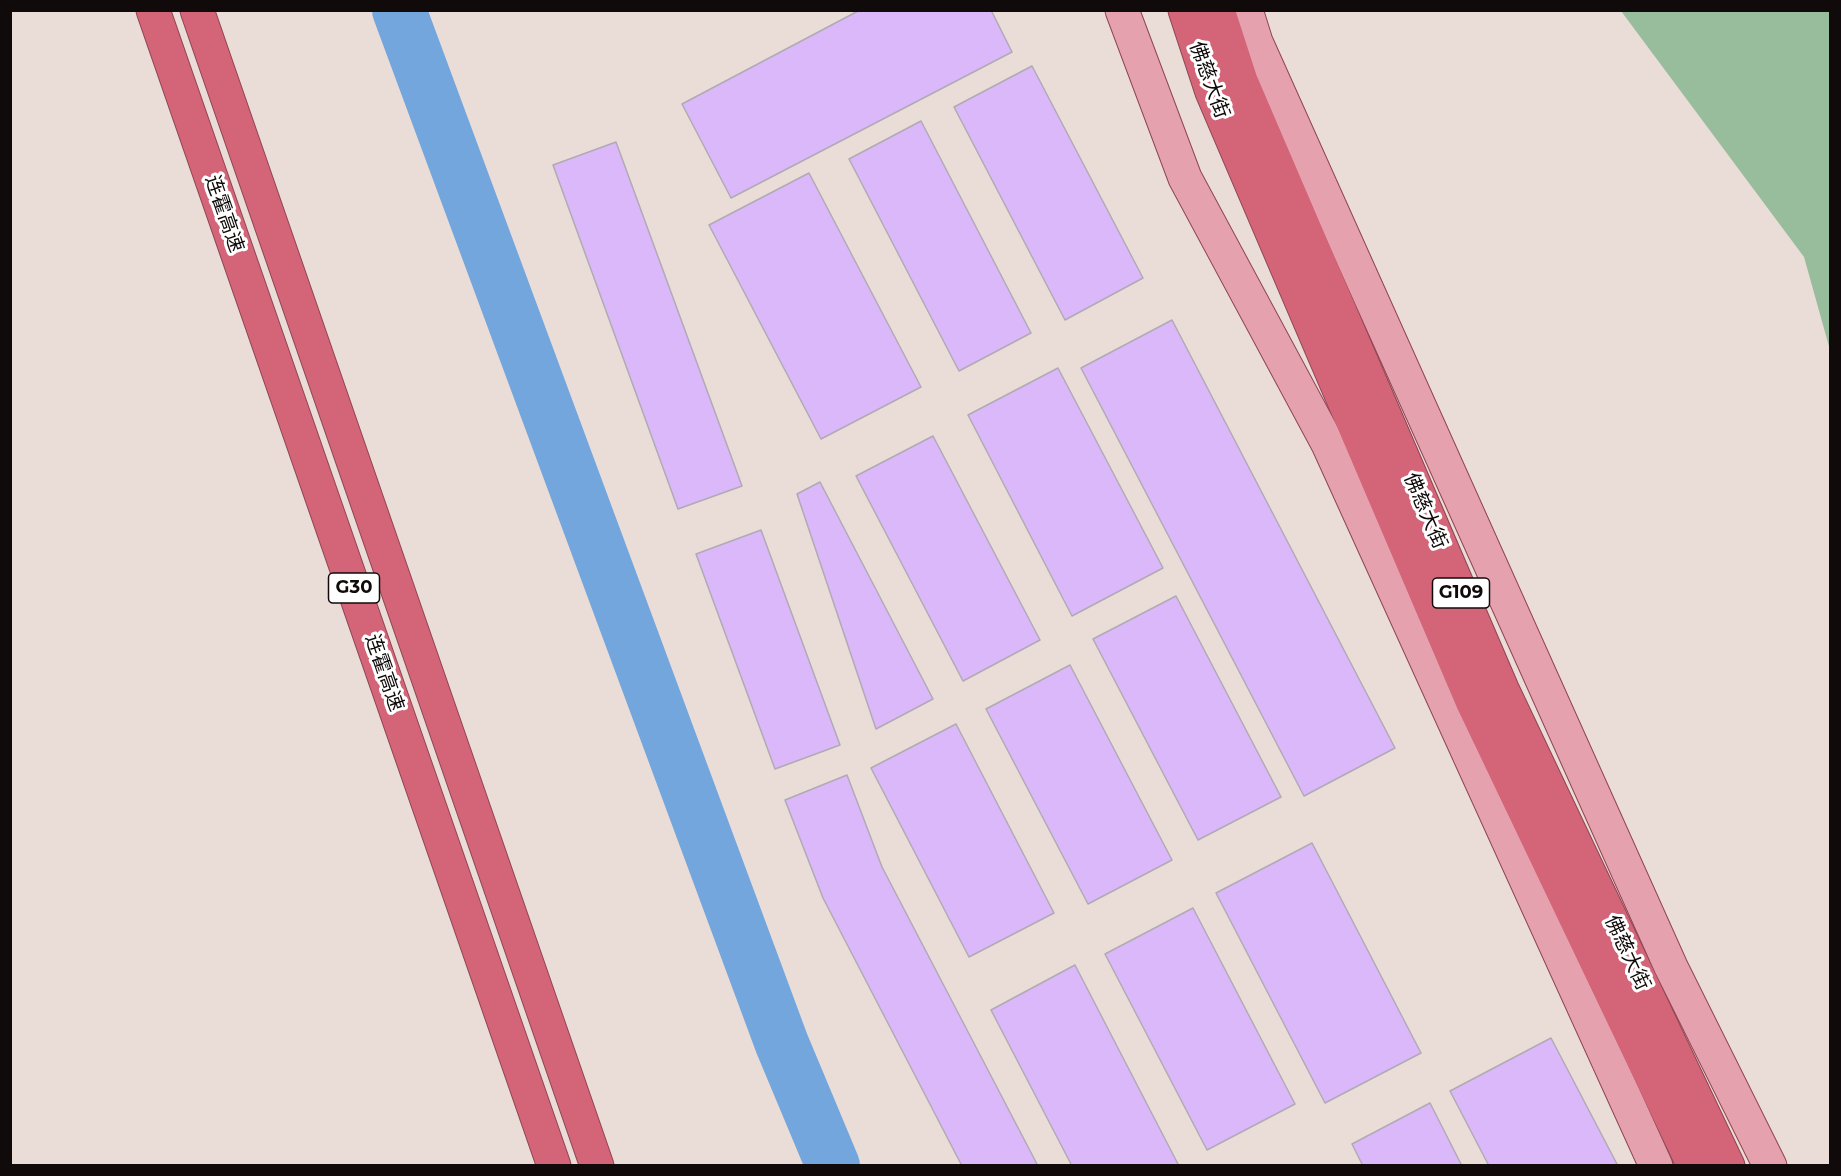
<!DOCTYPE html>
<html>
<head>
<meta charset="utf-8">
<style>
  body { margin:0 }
  #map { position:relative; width:1841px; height:1176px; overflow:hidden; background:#eadcd7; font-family:Montserrat,sans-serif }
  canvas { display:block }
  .frame { position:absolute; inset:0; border:12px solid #100b0a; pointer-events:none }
</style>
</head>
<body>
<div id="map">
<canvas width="1841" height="1176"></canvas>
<div class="frame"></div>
</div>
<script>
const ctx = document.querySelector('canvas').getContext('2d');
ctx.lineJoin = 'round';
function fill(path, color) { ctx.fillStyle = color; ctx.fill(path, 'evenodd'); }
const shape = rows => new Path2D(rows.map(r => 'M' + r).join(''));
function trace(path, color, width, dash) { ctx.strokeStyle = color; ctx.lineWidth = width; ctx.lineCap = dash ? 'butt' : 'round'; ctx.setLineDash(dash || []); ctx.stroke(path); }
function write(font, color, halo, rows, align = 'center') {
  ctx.font = font + ' Montserrat,"Noto Sans SC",sans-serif'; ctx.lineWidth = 6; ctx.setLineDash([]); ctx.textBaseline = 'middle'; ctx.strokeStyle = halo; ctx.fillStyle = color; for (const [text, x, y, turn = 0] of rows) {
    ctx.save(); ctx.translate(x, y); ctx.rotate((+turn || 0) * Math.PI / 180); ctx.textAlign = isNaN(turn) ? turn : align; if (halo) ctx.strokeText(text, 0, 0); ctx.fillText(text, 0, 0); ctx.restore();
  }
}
fill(shape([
  [1621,11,1830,11,1830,350,1804,257]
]), '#98bd9c');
trace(shape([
  [399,10,782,1044,833,1166]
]), '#73a6dc', 54);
const building = shape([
  [860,10,991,10,1012,52,731,198,682,104,860,10],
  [1032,66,1143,278,1065,320,954,107,1032,66],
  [921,121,1031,333,959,371,849,159,921,121],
  [616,142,742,486,678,509,553,165,616,142],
  [809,173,921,387,821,439,709,225,809,173],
  [1172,320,1395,748,1304,796,1081,368,1172,320],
  [1058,368,1163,568,1072,616,968,415,1058,368],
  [933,436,1040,640,963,681,856,476,933,436],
  [820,482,933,699,876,729,797,494,820,482],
  [761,530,840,745,775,769,696,554,761,530],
  [1176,596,1281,797,1198,840,1093,639,1176,596],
  [1070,665,1172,860,1088,904,986,709,1070,665],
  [956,724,1054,913,969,957,871,768,956,724],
  [847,775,882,867,1038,1166,962,1166,823,898,785,800,847,775],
  [1312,843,1421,1053,1325,1103,1216,893,1312,843],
  [1193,908,1295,1104,1207,1150,1105,954,1193,908],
  [1075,965,1179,1166,1072,1166,991,1010,1075,965],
  [1551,1038,1618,1166,1489,1166,1450,1091,1551,1038],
  [1430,1103,1462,1166,1363,1166,1352,1144,1430,1103]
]);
fill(building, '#dab8f9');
trace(building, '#b0aab5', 1.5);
const major = shape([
  [1122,10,1185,178,1328,444,1656,1166],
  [1246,10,1256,42,1671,967,1770,1166]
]);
const highway = shape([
  [153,10,554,1166],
  [197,10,597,1166],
  [1185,10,1212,92,1473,703,1694,1166],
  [1218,10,1241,81,1502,689,1728,1166]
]);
trace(major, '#8f4552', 35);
trace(highway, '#8f4552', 35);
trace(major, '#e5a2ae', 33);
trace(highway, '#d46478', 33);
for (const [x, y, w] of [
  [354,588,51],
  [1461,593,57]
]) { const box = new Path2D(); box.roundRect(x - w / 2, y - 15, w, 30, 4.5); ctx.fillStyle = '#fff'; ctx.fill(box); trace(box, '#100b0a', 1.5); }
write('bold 18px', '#100b0a', null, [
  ["G30",354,588],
  ["G109",1461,593]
]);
write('20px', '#100b0a', '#fff', [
  ["佛慈大街",1209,80,70],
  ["连霍高速",224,214,71],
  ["佛慈大街",1425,511,67],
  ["连霍高速",384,673,71],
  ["佛慈大街",1627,953,65]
]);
</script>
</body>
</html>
